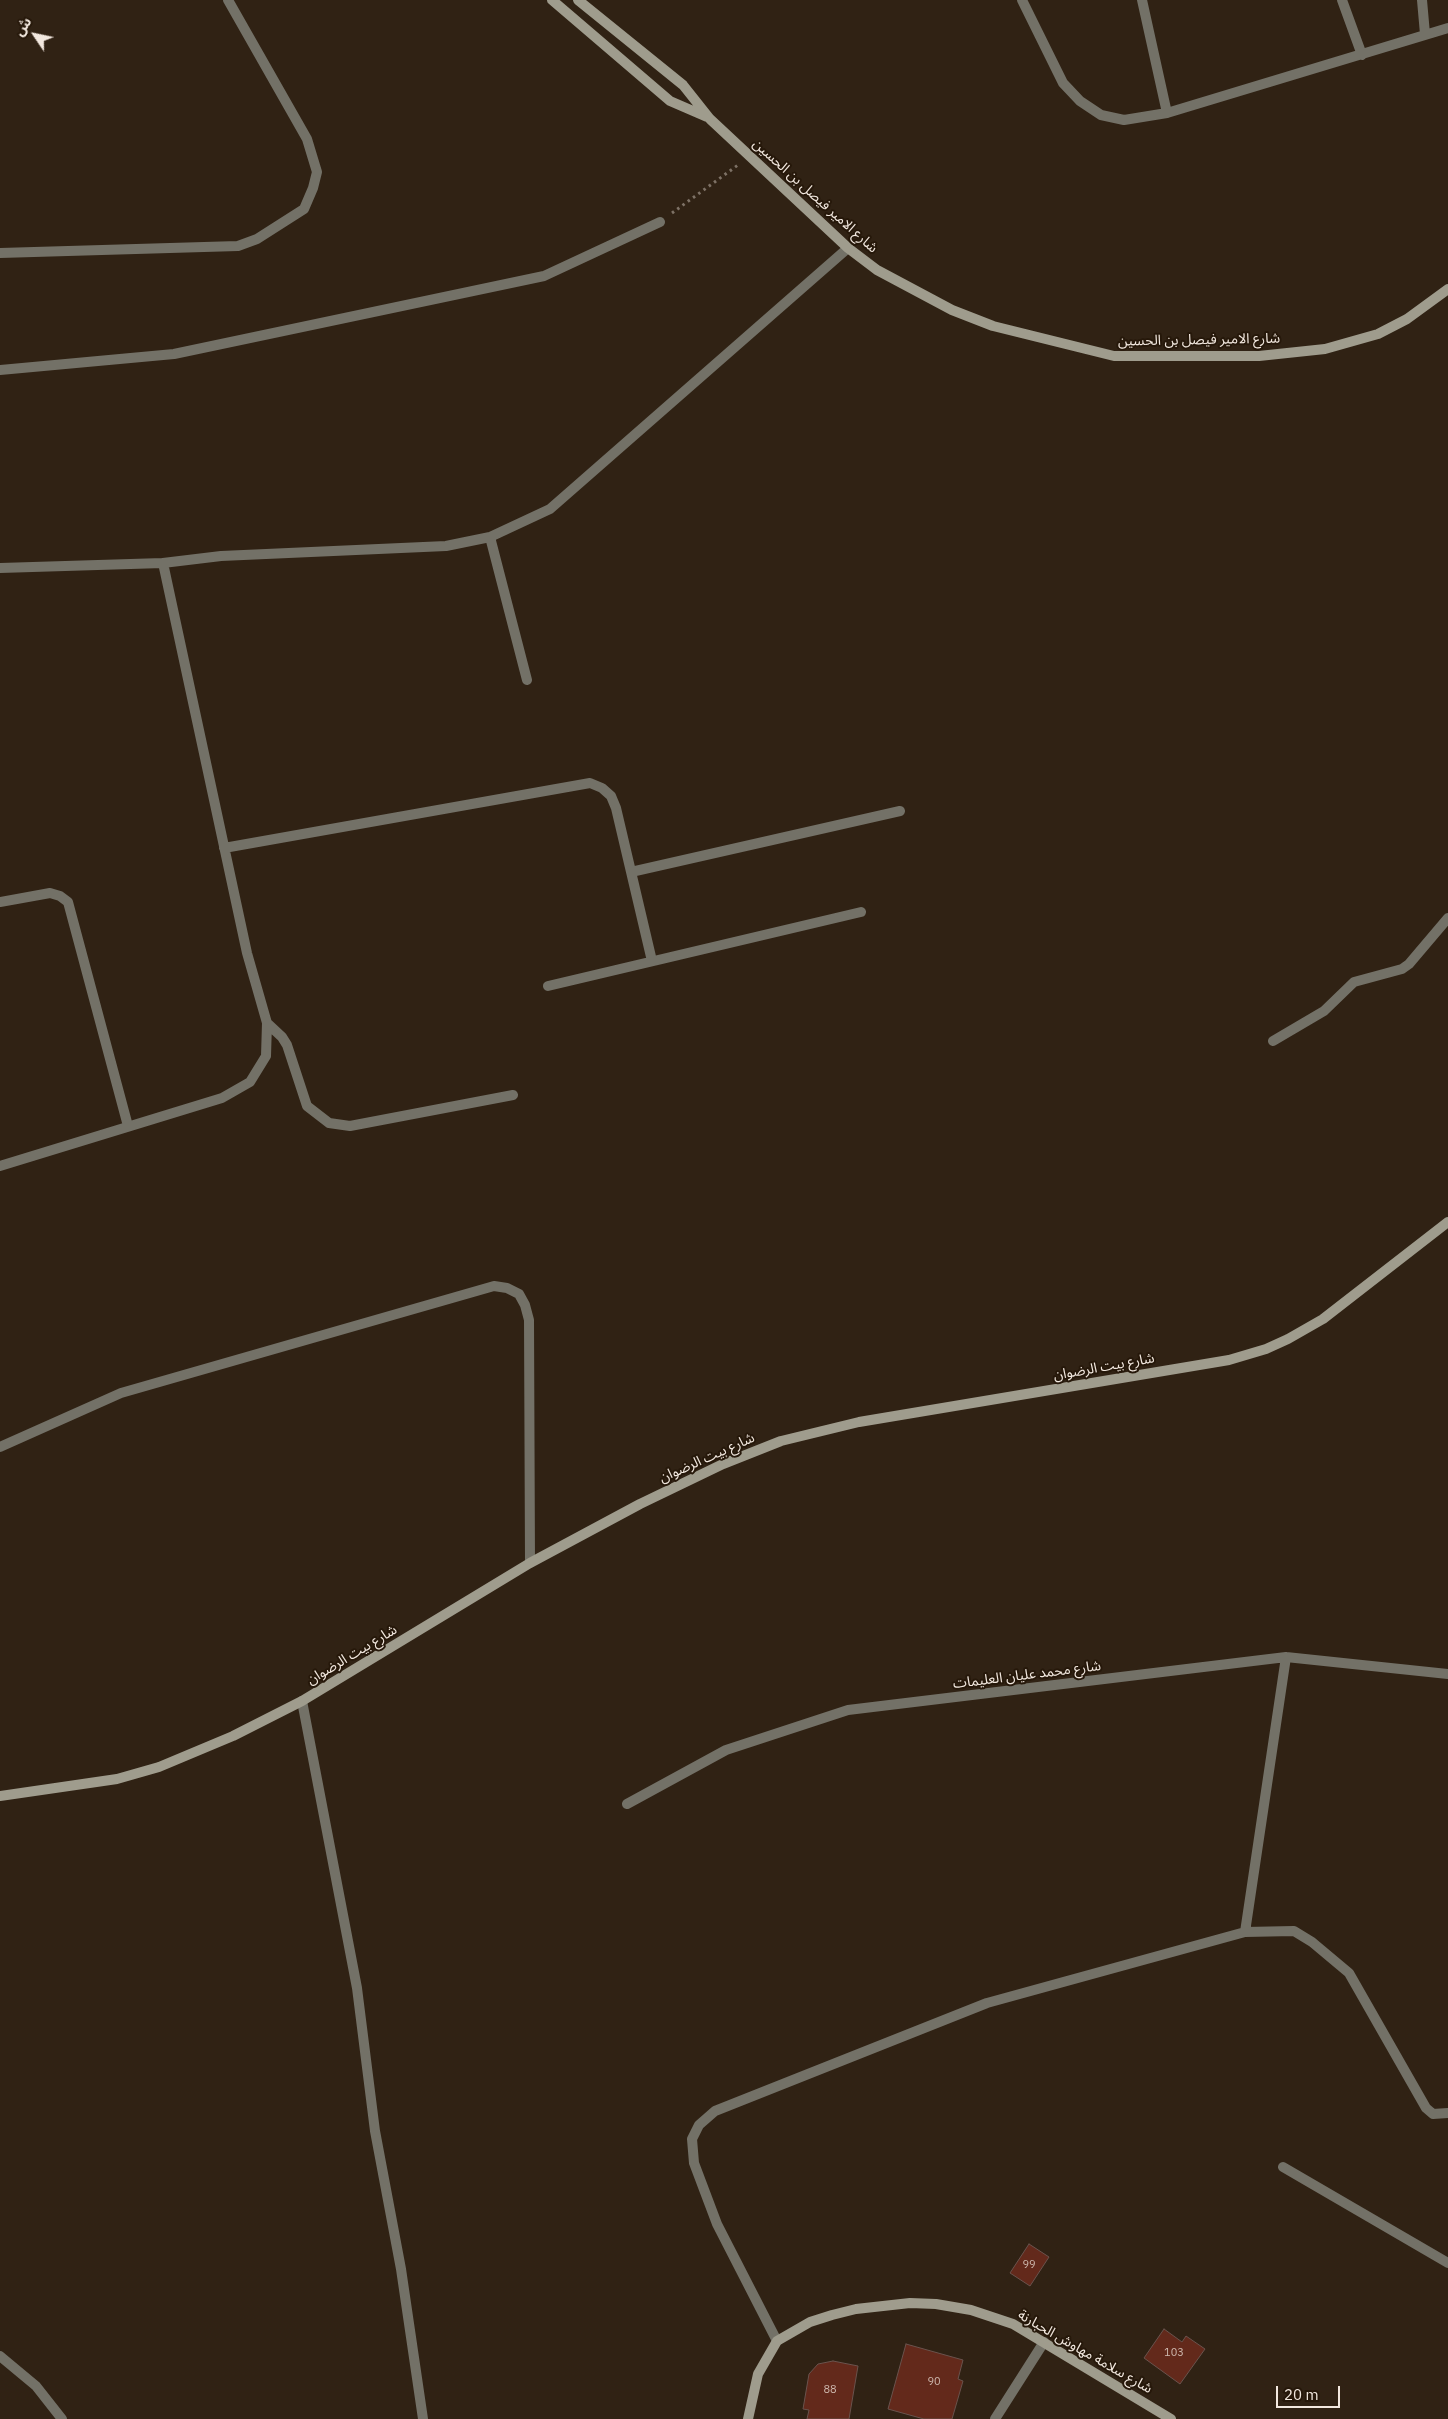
<!DOCTYPE html>
<html>
<head>
<meta charset="utf-8">
<style>
  body { margin:0 }
  #map { position:relative; width:1448px; height:2419px; overflow:hidden; background:#302214; font-family:"IBM Plex Sans","Noto Sans Arabic",sans-serif }
  canvas { display:block }
  .north { position:absolute; left:10px; top:10px; width:50px; height:50px; -webkit-text-stroke:4px #26180a; paint-order:stroke; rotate:304deg; font-size:14px; font-weight:700; line-height:20px; text-align:center; color:#f2e8df }
  .north::after { content:''; display:block; margin:auto; width:18px; height:22px; background:#f2e8df; clip-path:polygon(50% 0,100% 100%,50% 72%,0 100%) }
  .scale { position:absolute; left:1276px; top:2386px; width:64px; height:22px; box-sizing:border-box; border:2px solid #f2e8df; border-top:0; padding-left:6px; font-size:15px; line-height:18px; white-space:nowrap; color:#f2e8df; -webkit-text-stroke:4px #26180a; paint-order:stroke }
</style>
</head>
<body>
<div id="map">
<canvas width="1448" height="2419"></canvas>
<div class="north">ش</div>
<div class="scale">20 m</div>
</div>
<script>
const ctx = document.querySelector('canvas').getContext('2d');
ctx.lineJoin = 'round';
function fill(path, color) { ctx.fillStyle = color; ctx.fill(path, 'evenodd'); }
const shape = rows => new Path2D(rows.map(r => 'M' + r).join(''));
function trace(path, color, width, dash) { ctx.strokeStyle = color; ctx.lineWidth = width; ctx.lineCap = dash ? 'butt' : 'round'; ctx.setLineDash(dash || []); ctx.stroke(path); }
function write(font, color, halo, rows, align = 'center') {
  ctx.font = font + ' "IBM Plex Sans","Noto Sans Arabic",sans-serif'; ctx.lineWidth = 4; ctx.setLineDash([]); ctx.textBaseline = 'middle'; ctx.strokeStyle = halo; ctx.fillStyle = color; for (const [text, x, y, turn = 0] of rows) {
    ctx.save(); ctx.translate(x, y); ctx.rotate((+turn || 0) * Math.PI / 180); ctx.textAlign = isNaN(turn) ? turn : align; if (halo) ctx.strokeText(text, 0, 0); ctx.fillText(text, 0, 0); ctx.restore();
  }
}
const building = shape([
  [1029,2244,1049,2257,1030,2286,1010,2273,1029,2244],
  [1164,2329,1182,2342,1186,2336,1205,2349,1180,2384,1144,2358,1164,2329],
  [906,2344,963,2360,958,2379,963,2381,952,2419,924,2419,888,2409,906,2344],
  [833,2361,858,2366,849,2419,807,2419,809,2410,803,2409,809,2374,818,2364,833,2361]
]);
fill(building, '#63291b');
trace(building, '#6a534d', 1);
trace(shape([
  [672,213,738,165]
]), '#7e7266', 3, [2.5, 4]);
trace(shape([
  [1022,0,1063,83,1080,101,1101,115,1124,120,1167,113,1448,28],
  [1142,0,1167,113],
  [1342,0,1362,55],
  [1422,0,1425,34],
  [0,253,238,246,257,239,304,209,313,188,317,172,307,139,228,0],
  [0,370,174,354,544,276,660,222],
  [490,537,527,680],
  [0,568,163,563,221,556,446,546,490,537,550,509,848,248],
  [224,848,590,783,602,788,611,796,616,808,652,961],
  [631,872,900,811],
  [0,902,50,893,60,896,68,902,128,1126],
  [548,986,861,912],
  [267,1023,282,1037,287,1045,307,1106,329,1123,350,1126,513,1095],
  [1273,1041,1324,1011,1354,982,1402,969,1409,964,1448,918],
  [0,1166,222,1098,250,1082,266,1056,267,1023,247,953,163,563],
  [0,1447,121,1393,494,1286,507,1288,519,1294,525,1305,529,1320,530,1563],
  [302,1701,357,1988,375,2131,401,2269,423,2419],
  [627,1804,726,1750,848,1710,1286,1657,1448,1674],
  [1245,1932,1286,1657],
  [1283,2167,1448,2263],
  [777,2341,717,2224,694,2163,692,2139,699,2125,715,2111,987,2003,1245,1932,1294,1931,1312,1942,1349,1973,1426,2108,1433,2114,1448,2113],
  [0,2356,36,2386,62,2419],
  [995,2419,1044,2342]
]), '#737167', 10);
trace(shape([
  [552,0,670,101,707,117],
  [578,0,683,85,710,119,848,248,877,270,952,310,993,326,1114,356,1259,356,1325,349,1378,334,1407,319,1448,289],
  [0,1796,117,1779,159,1767,233,1736,302,1701,530,1563,640,1504,723,1464,781,1441,859,1422,1229,1360,1266,1349,1288,1339,1323,1319,1448,1222],
  [748,2419,758,2374,777,2341,810,2322,832,2315,856,2309,910,2303,936,2304,971,2310,1013,2324,1171,2419]
]), '#9f9c8d', 10);
write('11px', '#ceb8ae', null, [
  ["99",1029,2265],
  ["103",1174,2353],
  ["90",934,2382],
  ["88",830,2390]
]);
write('14px', '#f2e8df', '#26180a', [
  ["شارع الامير فيصل بن الحسين",815,196,42],
  ["شارع الامير فيصل بن الحسين",1199,340,-1],
  ["شارع بيت الرضوان",1104,1367,-10],
  ["شارع بيت الرضوان",707,1458,-24],
  ["شارع بيت الرضوان",352,1655,-31],
  ["شارع محمد عليان العليمات",1027,1675,-7],
  ["شارع سلامة مهاوش الحبارنة",1085,2352,30]
]);
</script>
</body>
</html>
